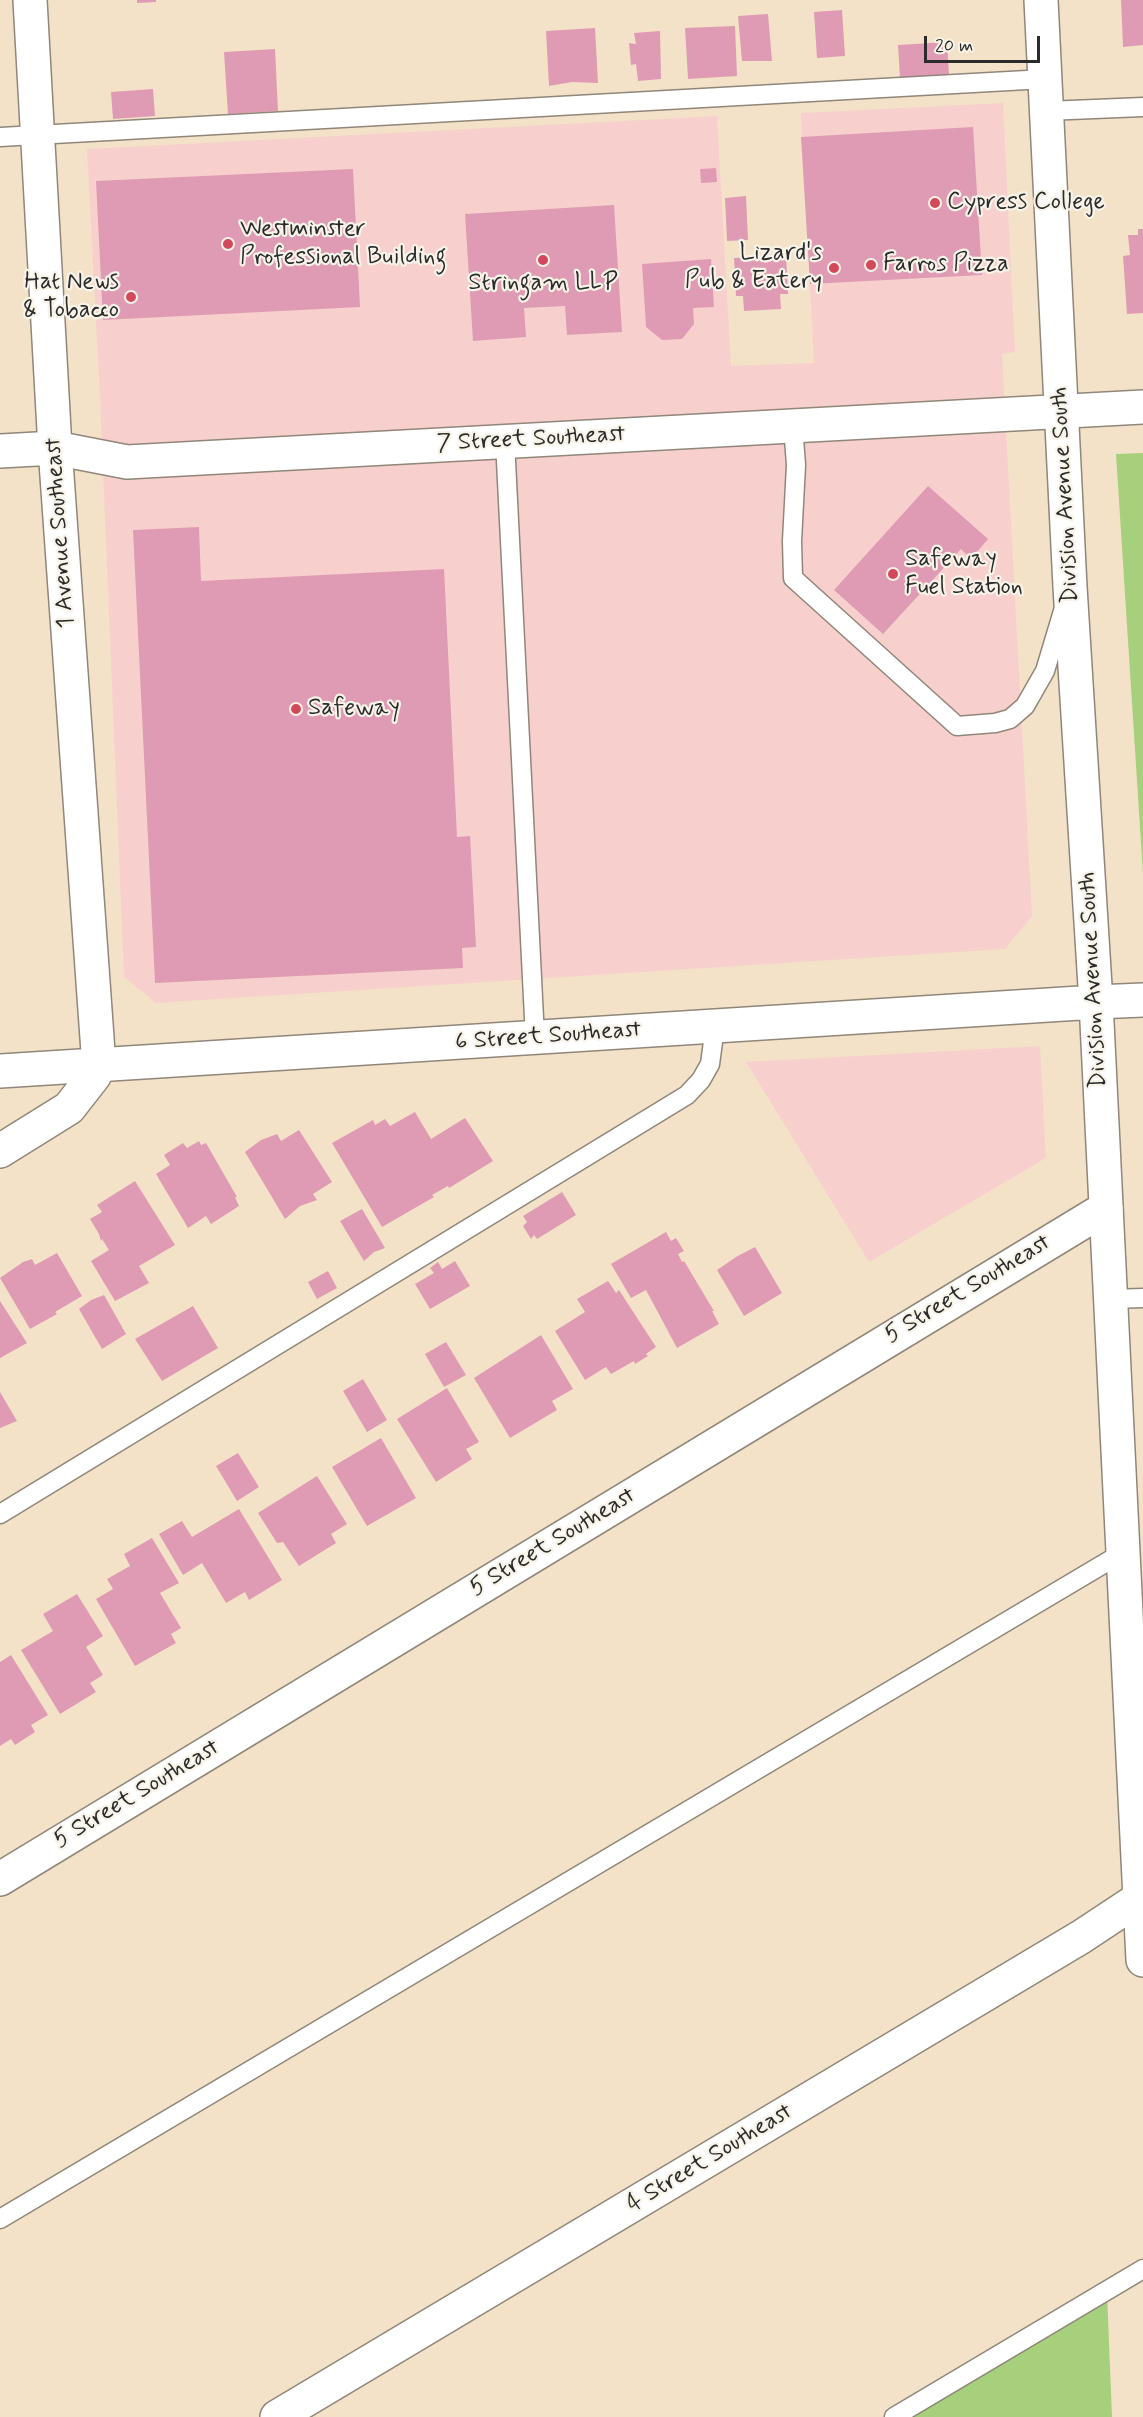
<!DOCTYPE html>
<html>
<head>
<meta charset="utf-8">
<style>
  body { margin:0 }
  #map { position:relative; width:1143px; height:2417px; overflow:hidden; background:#f4e2c8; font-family:Mynerve,sans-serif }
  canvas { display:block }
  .scale { position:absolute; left:924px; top:36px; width:116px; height:27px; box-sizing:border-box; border:3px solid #2b2b2b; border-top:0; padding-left:8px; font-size:18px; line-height:21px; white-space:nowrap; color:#2b2b2b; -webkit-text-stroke:4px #f7f3e8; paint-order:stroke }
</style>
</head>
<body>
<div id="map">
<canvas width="1143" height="2417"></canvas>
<div class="scale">20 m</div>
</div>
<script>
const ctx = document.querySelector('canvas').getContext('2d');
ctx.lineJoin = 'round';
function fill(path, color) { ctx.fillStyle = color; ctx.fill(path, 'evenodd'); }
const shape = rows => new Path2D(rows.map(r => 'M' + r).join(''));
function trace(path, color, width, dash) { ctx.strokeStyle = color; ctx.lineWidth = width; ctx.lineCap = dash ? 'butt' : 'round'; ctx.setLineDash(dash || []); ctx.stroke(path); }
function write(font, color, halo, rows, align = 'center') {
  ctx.font = font + ' Mynerve,sans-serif'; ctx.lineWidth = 4.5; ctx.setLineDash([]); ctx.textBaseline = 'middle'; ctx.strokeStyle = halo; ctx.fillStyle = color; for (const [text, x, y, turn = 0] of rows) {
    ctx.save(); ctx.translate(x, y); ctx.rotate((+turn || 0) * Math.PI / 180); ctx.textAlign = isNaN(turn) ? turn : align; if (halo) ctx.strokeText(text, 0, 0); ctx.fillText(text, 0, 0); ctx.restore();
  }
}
fill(shape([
  [1003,103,1015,352,1002,354,1032,916,1005,949,156,1003,124,977,100,398,87,149,717,116,731,366,814,363,801,113],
  [1040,1046,1046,1158,869,1262,746,1062]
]), '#f7d0cd');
fill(shape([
  [1143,453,1143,874,1116,454],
  [1107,2293,1112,2417,900,2417]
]), '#a6d07b');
fill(shape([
  [137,0,156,0,156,2,137,3],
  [1121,0,1143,0,1143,45,1123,47],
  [842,10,845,56,817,58,814,12],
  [768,14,772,61,742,61,738,16],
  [735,26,737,76,688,79,685,28],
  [595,28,598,83,572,82,549,86,546,31],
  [660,31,661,79,638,81,636,64,631,65,629,43,636,44,634,33],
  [947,42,949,75,900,78,898,45],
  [275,49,278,111,228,114,224,52],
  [153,89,155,116,113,119,111,92],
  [973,127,982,275,810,284,801,137],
  [716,168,717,182,701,183,700,169],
  [353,169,360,307,103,320,96,181],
  [746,196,748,240,727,241,725,198],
  [614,205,622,332,567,335,565,306,524,308,526,337,473,341,465,214],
  [1138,229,1143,229,1143,313,1127,314,1123,256,1130,255,1128,235,1138,235],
  [786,255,788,294,780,294,781,309,744,311,743,296,736,296,734,258],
  [711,259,714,307,693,308,694,324,682,339,662,340,646,327,642,264],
  [928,486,988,539,971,559,961,549,883,634,834,590],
  [199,527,201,581,444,569,457,837,470,836,476,947,462,948,463,968,155,983,133,530],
  [415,1112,431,1139,465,1118,493,1161,449,1188,448,1186,432,1195,434,1197,382,1227,332,1143,373,1120,375,1125,385,1119,390,1126],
  [299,1130,332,1182,313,1194,317,1200,300,1206,285,1219,245,1152,261,1140,277,1134,281,1141],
  [199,1141,201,1145,206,1143,237,1197,235,1197,239,1206,211,1224,206,1216,188,1228,156,1174,170,1165,164,1155,183,1143,187,1148],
  [135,1181,175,1245,139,1266,149,1283,115,1301,91,1261,109,1250,102,1239,101,1241,99,1234,90,1219,102,1212,97,1205],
  [562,1192,576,1215,537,1239,534,1235,531,1239,523,1226,527,1222,523,1216],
  [362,1209,385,1248,374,1252,364,1261,340,1221],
  [666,1232,671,1241,676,1238,684,1251,678,1254,682,1262,684,1261,714,1311,712,1311,719,1324,677,1348,646,1290,631,1298,611,1264],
  [755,1247,782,1293,744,1316,717,1270,736,1257],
  [57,1253,82,1296,55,1312,57,1314,30,1329,0,1278,23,1262,32,1259,35,1265],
  [455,1261,470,1286,430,1309,415,1284,434,1273,430,1268,438,1262,442,1269],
  [328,1271,337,1288,317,1299,308,1282],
  [608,1281,616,1293,619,1290,656,1347,646,1354,648,1356,635,1364,634,1361,611,1374,606,1367,585,1380,555,1331,585,1312,577,1299],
  [104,1295,126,1334,102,1349,79,1309,91,1300],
  [0,1301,27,1343,0,1358],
  [193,1306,218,1348,162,1381,135,1339],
  [541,1335,573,1389,552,1401,557,1410,510,1438,474,1378],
  [446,1342,466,1375,444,1387,425,1354],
  [363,1379,387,1420,367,1432,343,1391],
  [447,1388,479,1442,466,1449,472,1459,436,1482,397,1419],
  [0,1392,17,1421,0,1428],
  [381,1438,416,1498,367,1526,332,1467],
  [238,1453,259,1487,237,1501,216,1466],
  [317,1476,347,1524,331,1534,336,1543,299,1566,283,1542,277,1543,258,1513],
  [239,1509,282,1580,249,1600,245,1592,226,1603,202,1563,183,1575,159,1534,182,1521,192,1537],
  [152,1538,179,1583,160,1593,181,1628,171,1634,176,1643,135,1666,96,1599,113,1589,107,1579,130,1566,124,1554],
  [77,1594,103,1636,86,1647,103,1675,90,1683,96,1692,60,1714,21,1650,53,1631,43,1614],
  [11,1655,48,1715,31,1725,35,1732,15,1745,11,1739,0,1746,0,1662]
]), '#df9bb3');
const lane = shape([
  [1046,111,1143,107],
  [0,137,1045,79],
  [793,425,796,465,792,541,793,578,957,726,995,723,1010,719,1025,706,1045,671,1063,611],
  [505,441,535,1038],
  [1111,1299,1143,1298],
  [0,1514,687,1095,701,1080,710,1064,715,1027],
  [0,2219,1122,1553],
  [894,2417,1143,2269]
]);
const street = shape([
  [0,451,55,448,127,462,1143,407],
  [1096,1002,1143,1000],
  [0,1151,69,1108,94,1076,99,1066,55,448,30,0],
  [0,1879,1106,1208],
  [277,2417,1081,1937,1140,1898]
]);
const secondary = shape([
  [1041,0,1070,587,1096,1002,1143,1960],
  [0,1071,1096,1002]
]);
trace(lane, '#90867a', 21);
trace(street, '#90867a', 36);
trace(secondary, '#90867a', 36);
trace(lane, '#fff', 18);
trace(street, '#fff', 33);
trace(secondary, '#fff', 33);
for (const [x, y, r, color] of [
  [935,203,6,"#d1495b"],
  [228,244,6,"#d1495b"],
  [543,260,6,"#d1495b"],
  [871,265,6,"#d1495b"],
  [834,268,6,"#d1495b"],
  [131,297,6,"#d1495b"],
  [893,574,6,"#d1495b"],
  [296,709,6,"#d1495b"]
]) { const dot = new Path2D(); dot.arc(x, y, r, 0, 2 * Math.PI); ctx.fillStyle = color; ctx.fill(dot); trace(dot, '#f7f3e8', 2); }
write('24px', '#2b2b2b', '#f7f3e8', [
  ["Cypress College",947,203],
  ["Westminster",240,230],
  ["Professional Building",240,258],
  ["Lizard's",822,254,"right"],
  ["Pub & Eatery",822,282,"right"],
  ["Farros Pizza",883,265],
  ["Hat News",119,283,"right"],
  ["& Tobacco",119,311,"right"],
  ["Stringam LLP",543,284,"center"],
  ["Safeway",905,560],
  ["Fuel Station",905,588],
  ["Safeway",308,709]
], 'left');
write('24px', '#2b2b2b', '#f7f3e8', [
  ["7 Street Southeast",531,440,-3],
  ["Division Avenue South",1066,495,-93],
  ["1 Avenue Southeast",61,533,-94],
  ["Division Avenue South",1094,980,-93],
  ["6 Street Southeast",548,1037,-4],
  ["5 Street Southeast",968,1290,-31],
  ["5 Street Southeast",553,1543,-31],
  ["5 Street Southeast",137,1795,-31],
  ["4 Street Southeast",710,2159,-31]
]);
</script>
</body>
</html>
